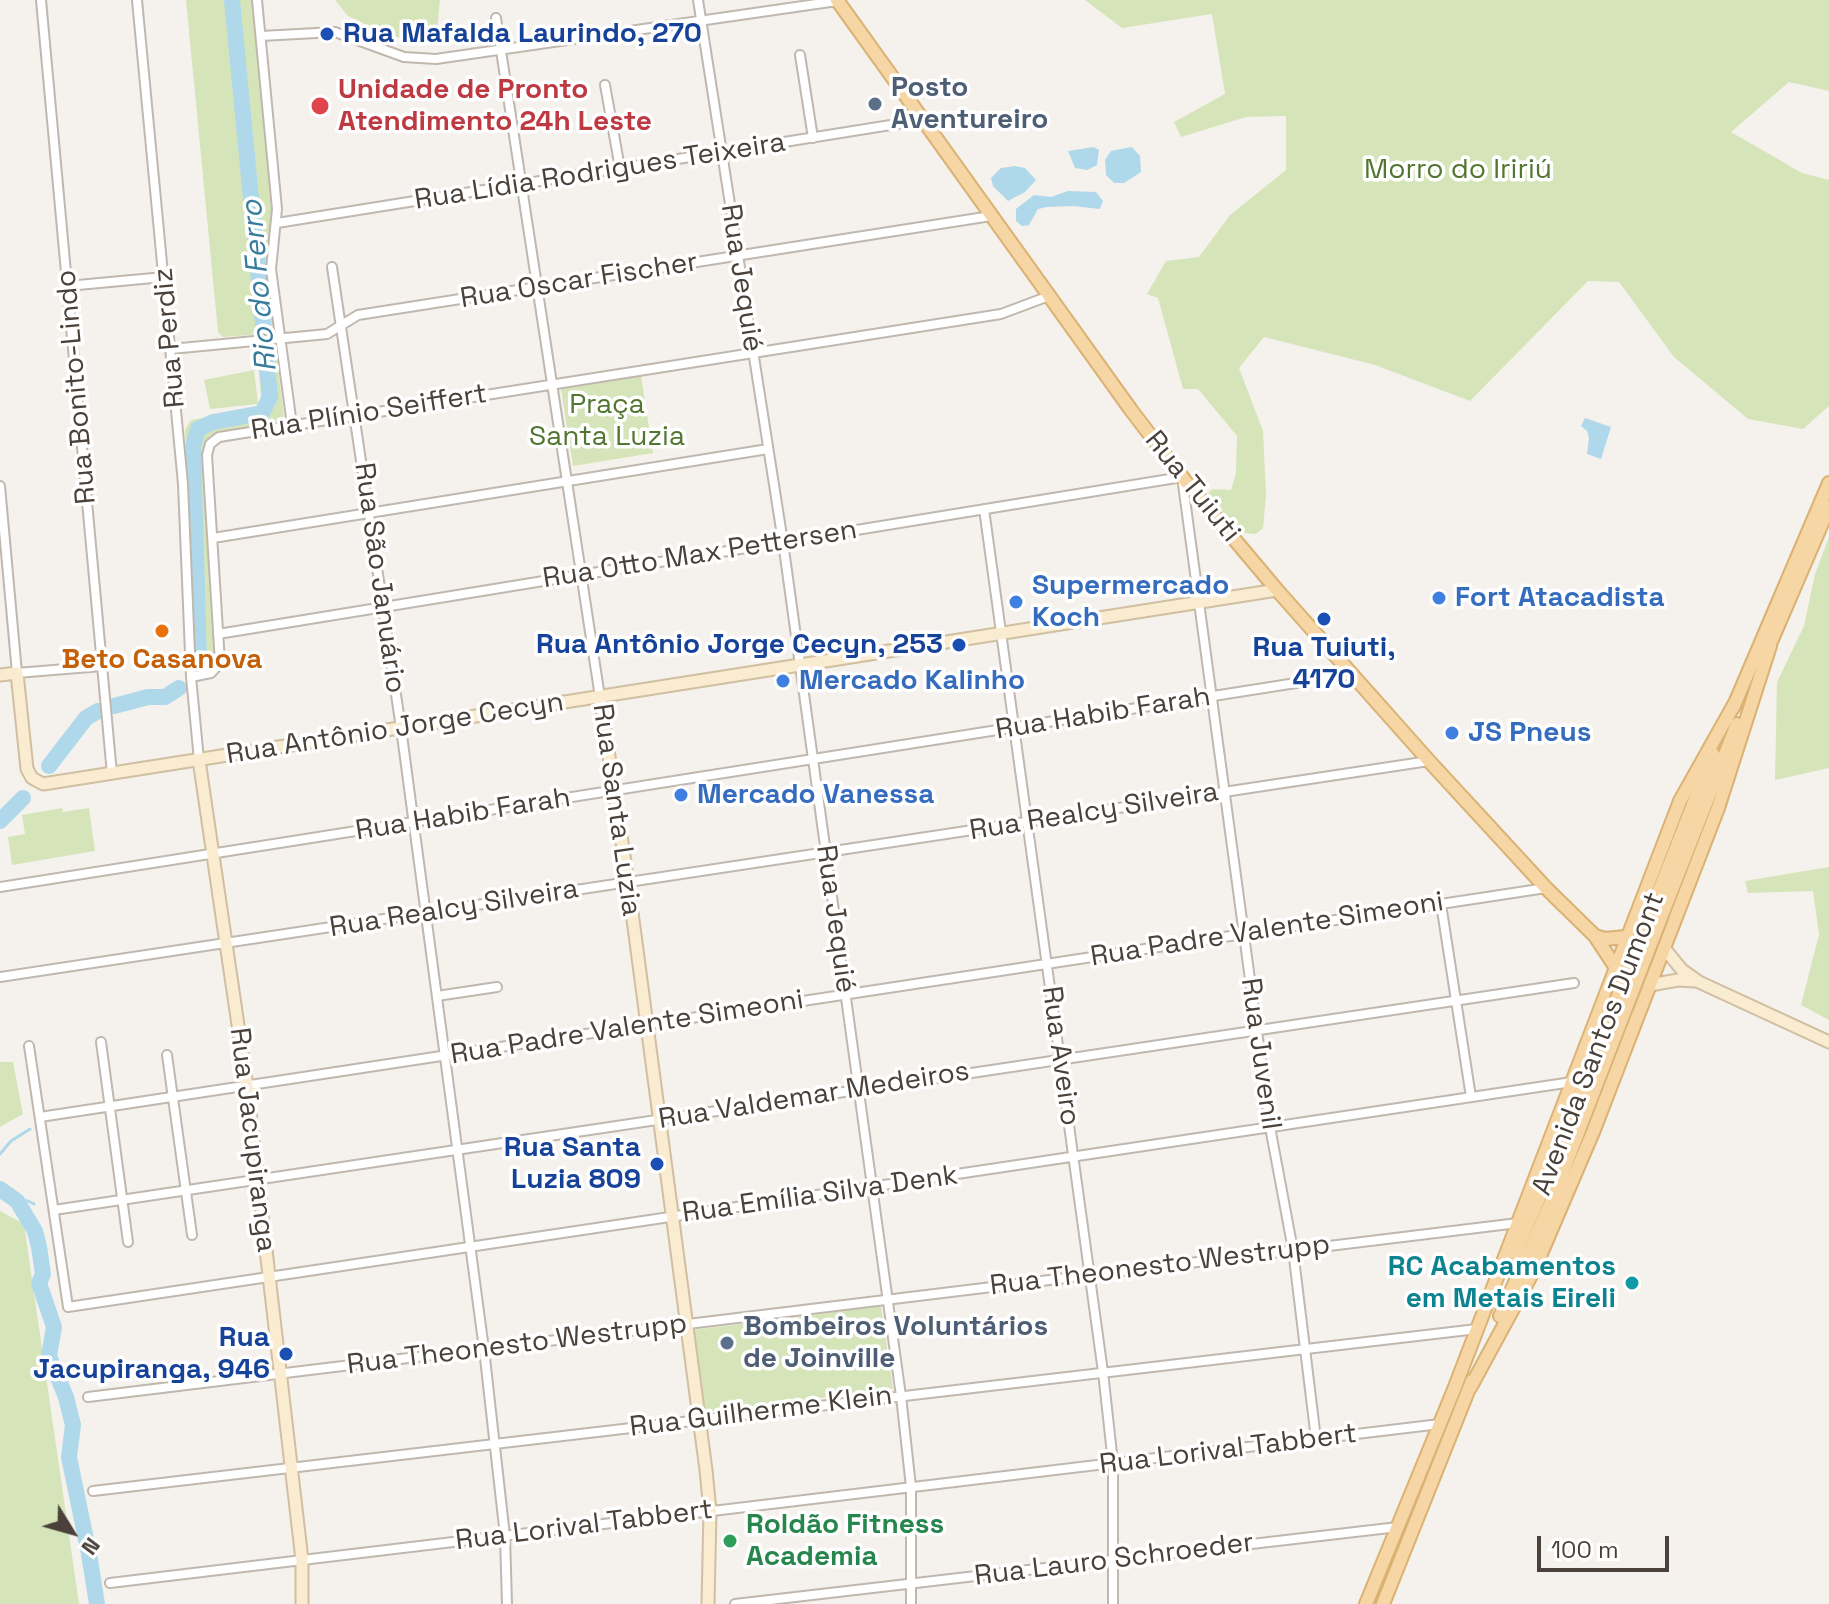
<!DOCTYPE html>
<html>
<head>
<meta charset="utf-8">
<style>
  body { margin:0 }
  #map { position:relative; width:1829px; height:1604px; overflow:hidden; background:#f5f1ec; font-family:"Space Grotesk",sans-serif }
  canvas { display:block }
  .north { position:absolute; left:32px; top:1492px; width:80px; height:80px; -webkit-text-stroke:6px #fff; paint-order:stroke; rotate:127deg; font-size:22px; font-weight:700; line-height:32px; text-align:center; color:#49413a }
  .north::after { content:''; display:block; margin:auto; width:28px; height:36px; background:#49413a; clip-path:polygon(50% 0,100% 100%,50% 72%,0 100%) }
  .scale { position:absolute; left:1537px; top:1536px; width:132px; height:36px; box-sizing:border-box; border:4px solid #49413a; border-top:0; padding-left:10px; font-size:24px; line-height:28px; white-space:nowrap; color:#49413a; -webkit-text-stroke:6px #fff; paint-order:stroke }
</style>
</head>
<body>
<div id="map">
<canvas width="1829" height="1604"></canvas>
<div class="north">N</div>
<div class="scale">100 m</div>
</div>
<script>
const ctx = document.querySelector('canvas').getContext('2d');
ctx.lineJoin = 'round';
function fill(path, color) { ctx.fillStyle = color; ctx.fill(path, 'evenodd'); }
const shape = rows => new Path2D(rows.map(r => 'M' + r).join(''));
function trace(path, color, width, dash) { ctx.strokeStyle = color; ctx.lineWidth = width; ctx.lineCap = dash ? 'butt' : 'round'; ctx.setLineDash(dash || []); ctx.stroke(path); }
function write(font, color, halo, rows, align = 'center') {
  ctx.font = font + ' "Space Grotesk",sans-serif'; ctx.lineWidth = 7; ctx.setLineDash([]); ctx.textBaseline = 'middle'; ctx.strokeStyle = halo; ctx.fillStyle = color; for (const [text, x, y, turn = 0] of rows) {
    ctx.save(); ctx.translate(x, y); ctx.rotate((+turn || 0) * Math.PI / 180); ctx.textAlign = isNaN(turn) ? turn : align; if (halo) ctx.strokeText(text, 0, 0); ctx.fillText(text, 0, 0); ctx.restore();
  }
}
fill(shape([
  [186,0,252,0,273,209,267,260,276,329,272,333,223,337,218,332],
  [335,0,440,0,436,40,414,41,390,36,348,16],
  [1085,0,1829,0,1829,91,1789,82,1731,132,1802,173,1829,180,1829,406,1803,429,1748,419,1674,357,1619,282,1588,281,1470,401,1375,365,1264,337,1239,368,1263,431,1266,495,1263,528,1256,534,1244,533,1206,495,1213,489,1231,490,1236,473,1237,436,1198,389,1183,389,1158,298,1147,294,1166,261,1199,257,1230,215,1286,170,1286,116,1246,117,1181,137,1174,122,1225,94,1212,14,1122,28],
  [266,344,273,345,276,352,284,416,280,423,272,425,217,431,205,441,203,448,216,663,212,669,201,671,198,668,185,430,191,420,260,409,262,406,257,354,259,346],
  [254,370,258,404,210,409,204,380],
  [641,376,653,453,573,466,561,389],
  [1829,537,1829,768,1775,780,1777,682,1804,626,1815,574],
  [62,808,63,812,89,808,95,851,12,865,8,837,25,834,22,815],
  [1829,867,1829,1020,1801,1005,1819,935,1813,891,1748,893,1745,881],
  [0,1062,13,1062,23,1114,0,1127],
  [0,1211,24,1224,79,1604,0,1604],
  [881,1306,893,1389,705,1412,693,1330]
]), '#d5e5b9');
fill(shape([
  [1094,147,1099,150,1097,165,1087,170,1075,168,1068,151],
  [1132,147,1140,156,1141,172,1124,183,1114,183,1106,175,1105,160,1111,151],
  [1015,166,1025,168,1036,180,1025,192,1008,201,993,186,991,178,1001,168],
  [1068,191,1096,192,1103,201,1100,209,1073,206,1047,207,1038,209,1029,225,1022,226,1016,221,1016,209,1034,195,1051,197],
  [1585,418,1611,427,1601,459,1587,454,1589,438,1587,431,1581,426]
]), '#afd8eb');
trace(shape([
  [0,1154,11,1141,30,1129],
  [17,1201,28,1201,34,1204]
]), '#afd8eb', 3);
trace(shape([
  [199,663,193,447,198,429,213,422,262,413,270,397,232,0],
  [114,706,148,697,165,697,179,688],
  [49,766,86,718,98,711],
  [0,821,23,798],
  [0,1189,17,1201,35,1231,39,1247,43,1274,39,1283,54,1327,49,1356,66,1397,73,1425,69,1457,89,1554,97,1604]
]), '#afd8eb', 16);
const street = shape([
  [41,0,112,774],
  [137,0,183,484,191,677,199,760],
  [257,0,277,209,271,269,292,425],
  [698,0,783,542,901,1396,911,1487,911,1604],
  [496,18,600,697],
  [261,36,335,32,404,57,436,59,837,1],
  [800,55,813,138],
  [605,85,620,168],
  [277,223,922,120],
  [332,267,401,728,484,1349,505,1536,507,1604],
  [67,286,164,277],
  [171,349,327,334,358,315,991,216],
  [0,486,17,673,102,666],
  [984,509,1103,1372,1113,1463,1113,1604],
  [213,538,768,449],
  [218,634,1182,477,1270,1127,1293,1250,1316,1439],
  [191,677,211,673,220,663,207,455,210,444,219,437,1001,314,1049,296],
  [0,887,1353,674],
  [1441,904,1471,1097],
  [0,977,1429,761],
  [437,996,497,987],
  [101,1042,128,1242],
  [29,1046,68,1307,1572,1082],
  [167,1055,192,1235],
  [40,1117,1546,888],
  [54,1210,1574,983],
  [88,1397,1518,1223],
  [93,1491,1477,1329],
  [110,1583,1440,1424],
  [735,1604,1398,1527]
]);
const secondary = shape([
  [0,675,17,673,27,769,32,778,43,784,1277,590],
  [600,697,628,882,706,1470,710,1511,708,1604],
  [199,760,247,1086,302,1560,302,1604],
  [1664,948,1682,970,1699,982,1829,1042],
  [1650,985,1678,980,1694,981]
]);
const primary = shape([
  [837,0,1131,410,1182,477,1277,590,1429,761,1546,888,1595,936,1622,977,1632,985,1650,985],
  [1767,651,1829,507],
  [1733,708,1829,483],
  [1651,911,1713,754],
  [1662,915,1737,724],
  [1595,936,1605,939,1635,936],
  [1515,1253,1554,1164,1615,1004],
  [1500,1316,1552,1200,1626,1008],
  [1470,1388,1534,1270,1593,1132,1718,808,1770,646],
  [1453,1392,1680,801,1735,703],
  [1366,1604,1455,1387],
  [1383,1604,1472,1381]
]);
trace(street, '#c0b8af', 12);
trace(secondary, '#d0bfa0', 15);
trace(primary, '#dab274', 16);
trace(street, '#fff', 8);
trace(secondary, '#faecd0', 11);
trace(primary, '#f6d6a4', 12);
const primaryBridge = shape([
  [1615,1004,1651,911],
  [1626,1008,1662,915]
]);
trace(primaryBridge, '#dab274', 16, []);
trace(primaryBridge, '#f6d6a4', 12);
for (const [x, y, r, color] of [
  [327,34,8,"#1a4fb4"],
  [875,104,8,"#5c6f8a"],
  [320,106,10,"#e0444e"],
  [1439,598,8,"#3f7fe0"],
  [1016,602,8,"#3f7fe0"],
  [1324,619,8,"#1a4fb4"],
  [162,631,8,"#e8710a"],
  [959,645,8,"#1a4fb4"],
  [783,681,8,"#3f7fe0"],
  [1452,733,8,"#3f7fe0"],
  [681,795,8,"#3f7fe0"],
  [657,1164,8,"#1a4fb4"],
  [1632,1283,8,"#0f9aa8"],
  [727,1343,8,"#5c6f8a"],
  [286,1354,8,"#1a4fb4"],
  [730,1541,8,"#2e9e5b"]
]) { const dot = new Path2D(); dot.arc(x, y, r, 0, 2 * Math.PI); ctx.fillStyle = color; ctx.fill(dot); trace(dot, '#fff', 3); }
write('bold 28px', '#164399', '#fff', [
  ["Rua Mafalda Laurindo, 270",343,34,"left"],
  ["Rua Antônio Jorge Cecyn, 253",943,645],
  ["Rua Tuiuti,",1324,648,"center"],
  ["4170",1324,680,"center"],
  ["Rua Santa",641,1148],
  ["Luzia 809",641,1180],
  ["Rua",270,1338],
  ["Jacupiranga, 946",270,1370]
], 'right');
write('bold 28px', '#4e5e75', '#fff', [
  ["Posto",891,88],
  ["Aventureiro",891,120],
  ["Bombeiros Voluntários",743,1327],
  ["de Joinville",743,1359]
], 'left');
write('bold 28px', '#be3a42', '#fff', [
  ["Unidade de Pronto",338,90],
  ["Atendimento 24h Leste",338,122]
], 'left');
write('28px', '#527631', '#fff', [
  ["Morro do Iririú",1458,170],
  ["Praça",607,405],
  ["Santa Luzia",607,437]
]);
write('28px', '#49413a', '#fff', [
  ["Rua Lídia Rodrigues Teixeira",600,172,-9],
  ["Rua Jequié",741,278,81],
  ["Rua Oscar Fischer",579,281,-9],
  ["Rua Perdiz",170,338,-95],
  ["Rua Bonito-Lindo",77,387,-95],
  ["Rua Plínio Seiffert",369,413,-9],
  ["Rua Tuiuti",1192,487,51],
  ["Rua Otto Max Pettersen",700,555,-9],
  ["Rua São Januário",379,578,82],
  ["Rua Habib Farah",1103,714,-9],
  ["Rua Antônio Jorge Cecyn",395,729,-9],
  ["Rua Santa Luzia",616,810,82],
  ["Rua Realcy Silveira",1094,812,-9],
  ["Rua Habib Farah",463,815,-9],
  ["Rua Realcy Silveira",454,909,-9],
  ["Rua Jequié",835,919,82],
  ["Rua Padre Valente Simeoni",1267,930,-9],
  ["Rua Padre Valente Simeoni",627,1028,-9],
  ["Avenida Santos Dumont",1599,1044,-69],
  ["Rua Juvenil",1260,1054,82],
  ["Rua Aveiro",1060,1056,82],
  ["Rua Valdemar Medeiros",814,1096,-9],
  ["Rua Jacupiranga",252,1140,83],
  ["Rua Emília Silva Denk",820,1195,-8],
  ["Rua Theonesto Westrupp",1160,1266,-7],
  ["Rua Theonesto Westrupp",517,1345,-7],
  ["Rua Guilherme Klein",761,1412,-7],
  ["Rua Lorival Tabbert",1228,1450,-7],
  ["Rua Lorival Tabbert",584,1526,-7],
  ["Rua Lauro Schroeder",1114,1560,-7]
]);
write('bold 28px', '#366cbe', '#fff', [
  ["Supermercado",1032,586],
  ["Koch",1032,618],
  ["Fort Atacadista",1455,598],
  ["Mercado Kalinho",799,681],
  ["JS Pneus",1468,733],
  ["Mercado Vanessa",697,795]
], 'left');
write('bold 28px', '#c56008', '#fff', [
  ["Beto Casanova",162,660]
]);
write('bold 28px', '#0d838f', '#fff', [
  ["RC Acabamentos",1616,1267],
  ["em Metais Eireli",1616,1299]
], 'right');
write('bold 28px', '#27864d', '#fff', [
  ["Roldão Fitness",746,1525],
  ["Academia",746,1557]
], 'left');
write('italic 30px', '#377c9c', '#fff', [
  ["Rio do Ferro",260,286,-95]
]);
</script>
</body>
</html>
